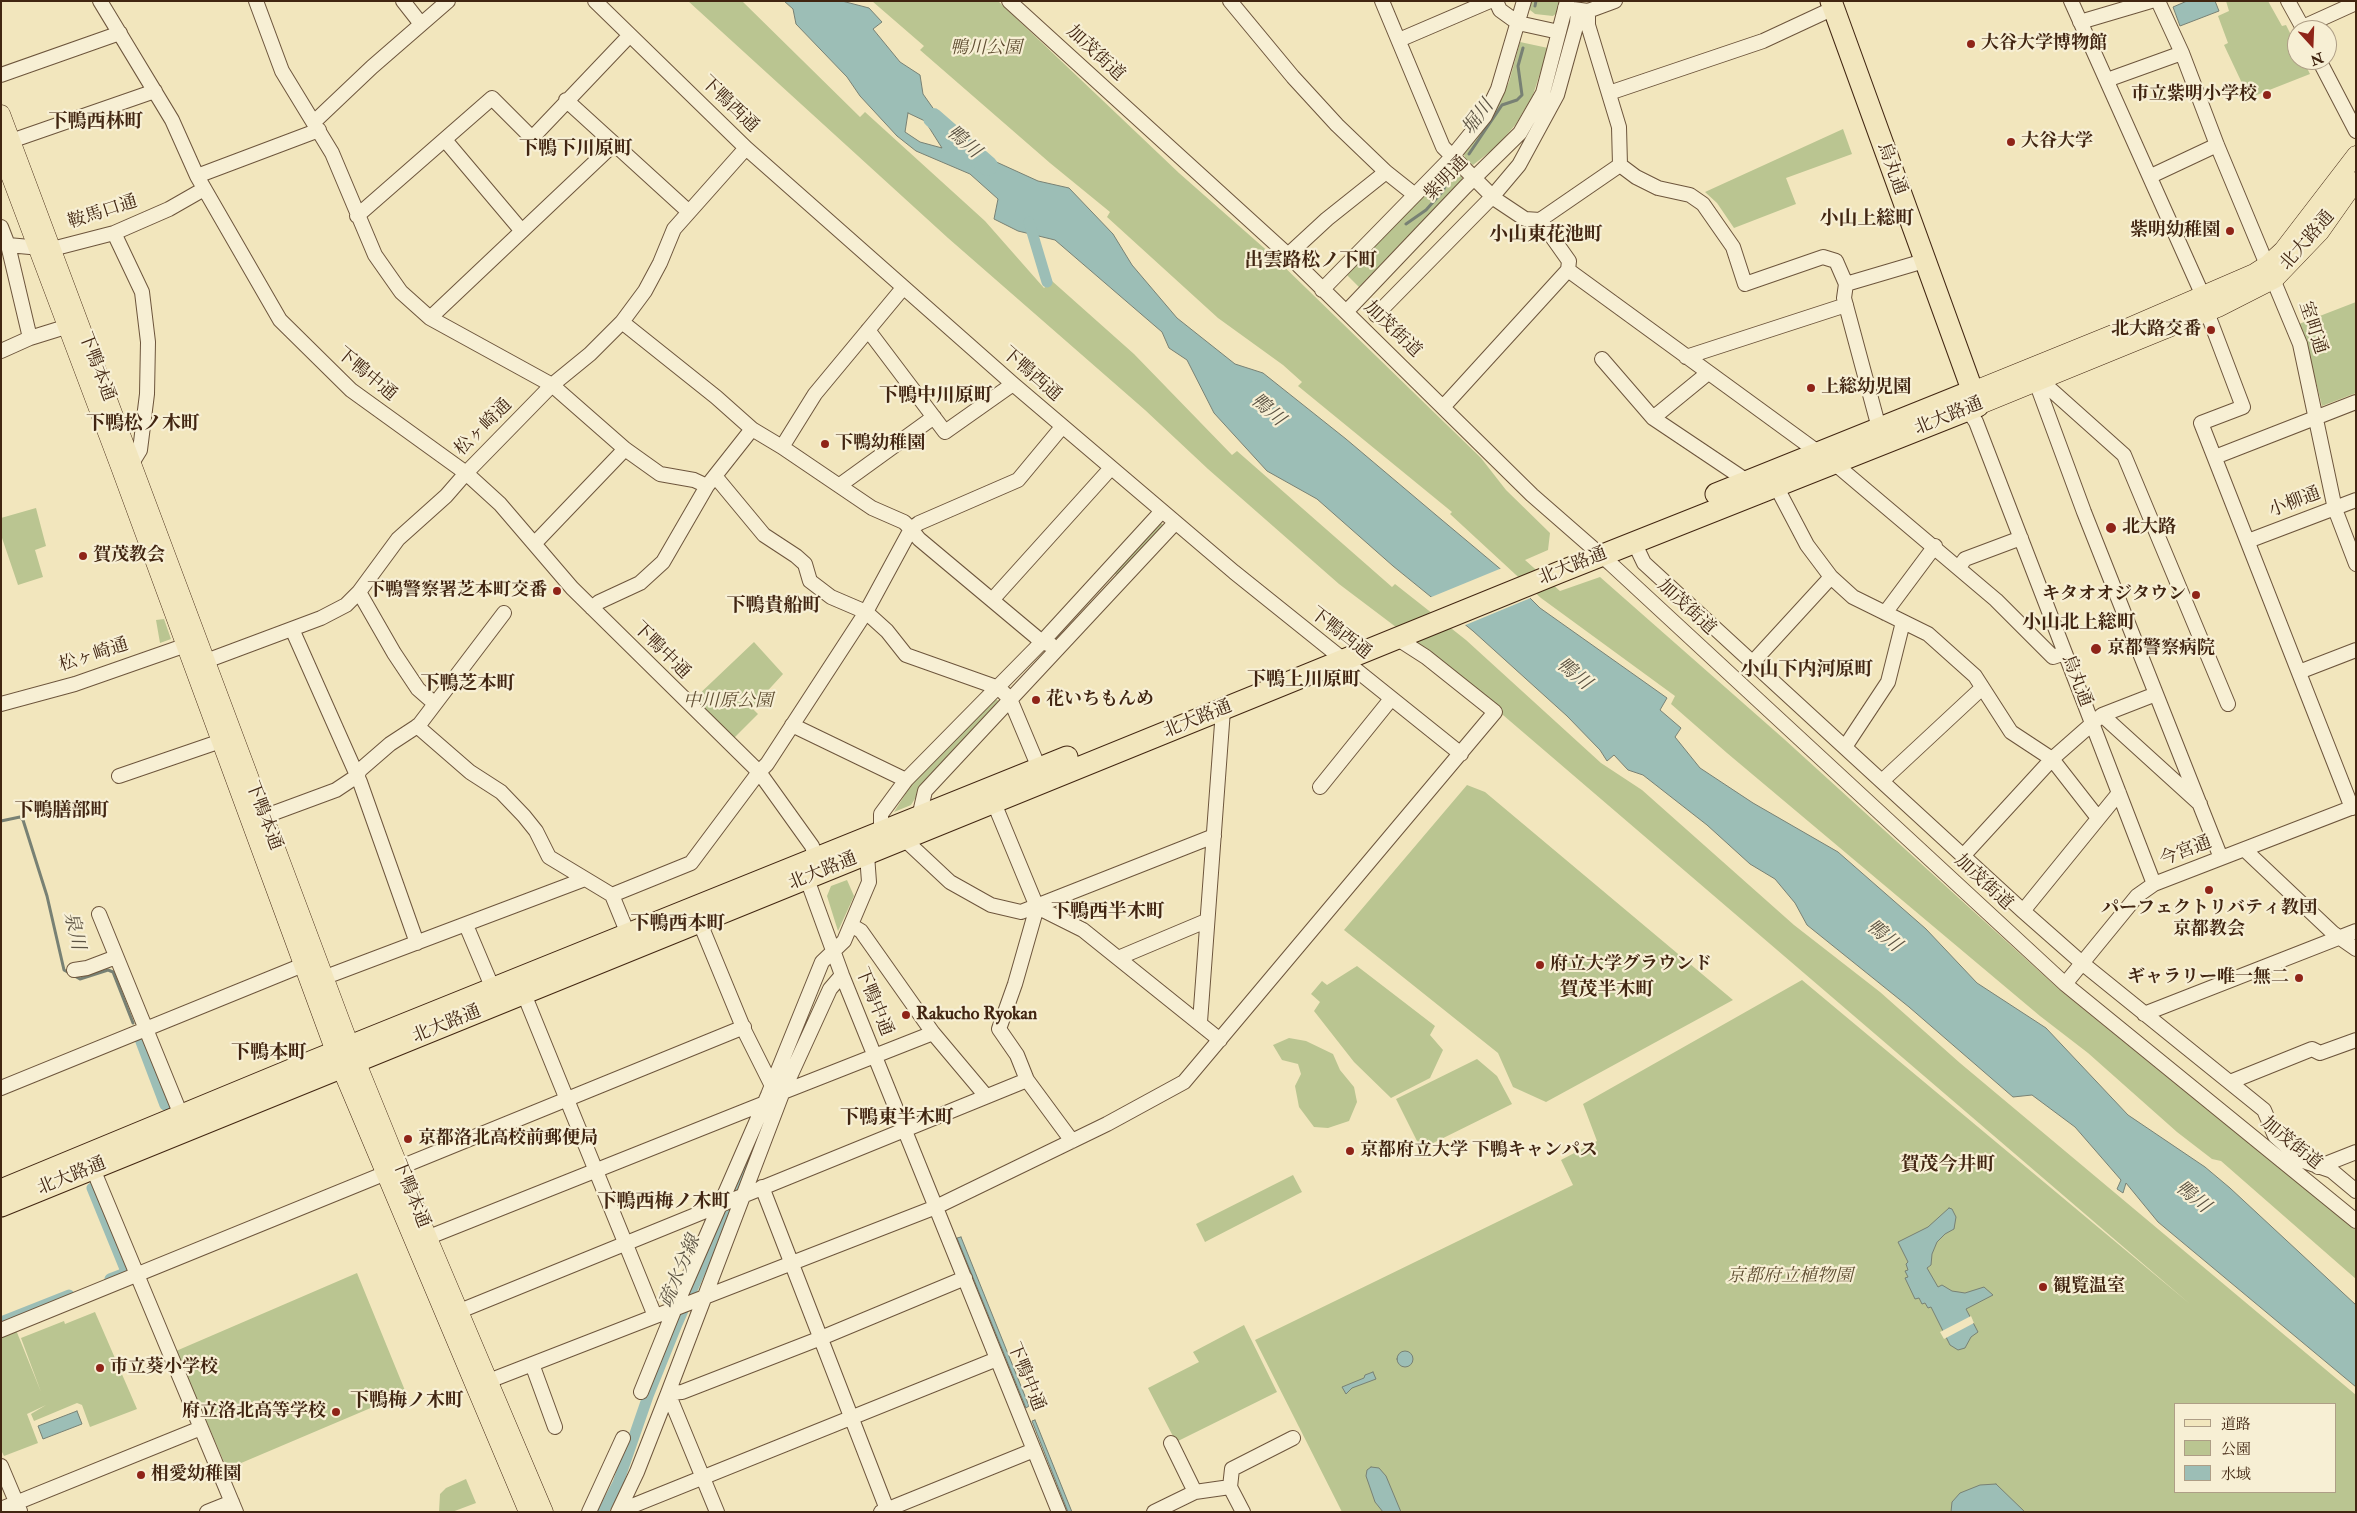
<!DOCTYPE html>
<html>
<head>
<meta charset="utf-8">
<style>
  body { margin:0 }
  #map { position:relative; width:2357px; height:1513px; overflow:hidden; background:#f2e6bd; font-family:"IM FELL Double Pica","Noto Serif JP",serif }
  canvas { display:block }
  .frame { position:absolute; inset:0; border:2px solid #412511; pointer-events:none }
  .legend { position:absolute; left:2174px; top:1403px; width:162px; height:90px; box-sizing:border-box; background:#f7efd4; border:1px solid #ae9e86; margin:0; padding:6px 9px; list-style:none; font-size:15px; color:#412511 }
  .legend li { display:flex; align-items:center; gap:10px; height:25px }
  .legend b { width:25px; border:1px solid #ae9e86 }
  .north { position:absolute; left:2287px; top:20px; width:50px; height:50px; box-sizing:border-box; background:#f7efd4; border:1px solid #ae9e86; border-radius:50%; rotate:160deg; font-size:14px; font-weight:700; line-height:20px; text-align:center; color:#412511 }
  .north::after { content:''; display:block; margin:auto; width:18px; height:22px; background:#8f2418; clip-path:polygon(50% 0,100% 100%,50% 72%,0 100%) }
</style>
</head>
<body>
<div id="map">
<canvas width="2357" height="1513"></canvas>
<div class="frame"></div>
<ul class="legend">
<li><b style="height:6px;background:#f2e6bd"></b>道路</li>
<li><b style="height:14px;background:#bac591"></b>公園</li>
<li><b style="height:14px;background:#9cbeb6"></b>水域</li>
</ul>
<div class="north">N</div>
</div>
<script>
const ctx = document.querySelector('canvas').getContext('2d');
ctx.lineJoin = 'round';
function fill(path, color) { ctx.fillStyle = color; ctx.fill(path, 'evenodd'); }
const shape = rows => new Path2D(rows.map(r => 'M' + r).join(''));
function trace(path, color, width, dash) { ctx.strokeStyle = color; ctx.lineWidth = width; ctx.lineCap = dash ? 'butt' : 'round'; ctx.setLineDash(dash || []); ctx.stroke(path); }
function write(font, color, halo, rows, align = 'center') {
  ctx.font = font + ' "IM FELL Double Pica","Noto Serif JP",serif'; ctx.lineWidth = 4.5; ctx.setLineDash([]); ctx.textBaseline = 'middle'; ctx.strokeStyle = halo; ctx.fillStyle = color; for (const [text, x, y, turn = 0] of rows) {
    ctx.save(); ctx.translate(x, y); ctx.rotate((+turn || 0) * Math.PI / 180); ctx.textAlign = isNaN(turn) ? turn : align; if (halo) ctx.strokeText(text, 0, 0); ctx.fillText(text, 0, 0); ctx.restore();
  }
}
fill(shape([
  [688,1,742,1,860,117,865,112,985,221,1044,288,1052,281,1134,354,1232,455,1237,451,1392,587,1395,584,1466,640,1601,763,1642,790,1794,925,1880,992,1960,1063,2356,1395,2356,1512,1342,1512,1255,1340,1573,1185,1561,1160,1597,1141,1583,1104,1802,980,2190,1304,1433,655,1339,584,1208,469,1145,410,948,238],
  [2176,1404,2336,1404,2336,1492,2176,1492],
  [872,1,998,1,1179,173,1272,255,1481,458,1506,490,1550,533,1548,550,1525,560,1560,591,1600,577,1784,739,2061,991,2356,1230,2356,1279,2221,1161,2212,1159,2177,1132,2088,1053,2040,1016,1727,753,1671,704,1675,696,1541,598,1450,514,1452,512,1298,386,1302,382,1283,365,1218,318,1107,217,1110,212,1050,163,920,50,924,46],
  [1530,1,1561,1,1558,12,1553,16,1535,14,1530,10],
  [2226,1,2268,1,2282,26,2286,25,2297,47,2297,60,2303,60,2310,74,2249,98,2224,45,2228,43,2218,16,2229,11],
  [1520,42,1548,48,1533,95,1516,124,1497,146,1473,165,1465,159,1464,154,1489,121,1509,82],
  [1843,129,1852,154,1786,178,1796,204,1734,228,1717,203,1705,192],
  [1454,168,1462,177,1462,180,1359,287,1347,275,1449,169],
  [2356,302,2356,393,2322,406,2306,342,2299,324],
  [36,508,46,546,35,550,43,577,18,585,1,535,1,518],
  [1159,523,1164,525,1119,575,1114,574,1113,571],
  [164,619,171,639,160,643,156,620],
  [754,642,783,674,752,708,758,714,731,741,694,699],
  [996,699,1000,702,924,784,911,805,894,812,915,779],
  [1467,785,1485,792,1733,1000,1546,1102,1513,1087,1498,1053,1344,930],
  [847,880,854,896,838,931,827,896,831,886],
  [1357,966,1435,1026,1430,1035,1443,1050,1430,1078,1391,1098,1354,1062,1314,1011,1320,1002,1311,994,1322,981,1327,985],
  [1289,1038,1306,1041,1333,1054,1340,1070,1354,1087,1357,1102,1349,1121,1328,1128,1314,1127,1299,1107,1295,1086,1301,1074,1298,1064,1282,1060,1273,1045],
  [1477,1059,1497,1076,1512,1104,1421,1149,1396,1099],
  [1293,1175,1302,1192,1205,1242,1196,1224],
  [357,1273,406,1393,227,1469,176,1351],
  [95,1312,137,1409,90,1427,82,1405,77,1403,34,1421,31,1414,46,1405,27,1414,38,1443,4,1456,1,1450,1,1336,16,1330,41,1392,21,1338,64,1321,65,1324],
  [1244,1325,1277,1392,1176,1442,1148,1388,1199,1362,1193,1352],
  [466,1479,476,1503,452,1512,439,1512,440,1494,446,1488]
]), '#bac591');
const water = shape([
  [784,1,842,1,869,8,882,22,873,29,900,62,920,75,923,94,959,145,1038,181,1069,188,1113,234,1132,265,1177,318,1235,364,1263,373,1346,439,1436,515,1504,572,1540,608,1667,698,1660,710,1681,728,1675,737,1700,768,1753,803,1838,852,1926,929,1977,983,2046,1028,2128,1115,2205,1167,2230,1188,2356,1305,2356,1387,2158,1222,2126,1183,2123,1193,2117,1189,2121,1180,2075,1127,2032,1095,2013,1097,1909,1007,1807,925,1795,903,1775,879,1750,864,1707,825,1643,775,1628,770,1614,755,1607,761,1600,750,1567,716,1473,631,1393,566,1317,499,1267,471,1214,413,1187,360,1169,348,1162,332,1055,240,1018,231,994,219,998,199,970,174,916,151,897,136,860,96,847,77,796,24,793,9,784,1],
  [908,113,925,121,942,148,920,142,905,132,908,113],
  [2187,1,2215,1,2219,11,2180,26,2173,7,2187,1],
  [1949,1208,1952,1209,1956,1217,1954,1229,1945,1234,1937,1242,1932,1254,1931,1265,1927,1268,1938,1287,1942,1285,1952,1291,1965,1293,1984,1287,1993,1295,1966,1309,1978,1332,1971,1337,1965,1348,1958,1350,1950,1345,1931,1307,1928,1308,1925,1303,1922,1304,1919,1298,1915,1299,1905,1278,1908,1277,1905,1271,1908,1270,1906,1264,1908,1262,1898,1242,1928,1227,1949,1208],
  [961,1237,1029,1406,1026,1408,957,1238,961,1237],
  '1397 1359a8 8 0 1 1 16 0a8 8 0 1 1-16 0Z',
  [1373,1372,1376,1379,1352,1388,1346,1394,1342,1387,1364,1378,1365,1375,1373,1372],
  [77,1411,82,1424,43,1439,38,1426,77,1411],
  [1035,1420,1072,1512,1068,1512,1032,1421,1035,1420],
  [1371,1467,1379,1468,1386,1476,1401,1512,1383,1512,1375,1502,1366,1476,1367,1470,1371,1467],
  [1996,1484,2025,1512,1951,1512,1952,1502,1960,1493,1980,1485,1996,1484]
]);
fill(water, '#9cbeb6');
trace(water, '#788174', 1);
fill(shape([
  [1502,568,1533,597,1463,626,1429,598],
  [1971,1316,1974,1323,1944,1339,1940,1332]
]), '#f2e6bd');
trace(shape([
  [1535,6,1536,1],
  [1469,154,1502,105,1517,100,1522,95,1518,66,1523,48],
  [1406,224,1426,210,1443,191,1447,182],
  [1,821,20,817,23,820,47,896,64,970,80,979,108,970,113,972,133,1023]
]), '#788174', 3);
trace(shape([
  [1029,222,1047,282],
  [140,1039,165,1105],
  [92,1188,125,1269,123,1274,110,1279],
  [1,1322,69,1295],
  [603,1512,618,1483,648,1396,677,1324,757,1142]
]), '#9cbeb6', 11);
trace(shape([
  [933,118,988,166]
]), '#9cbeb6', 20);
const minor = shape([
  [100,1,172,120,197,176,280,320,351,390,466,473,500,504,572,588,759,772,812,846,816,858,807,879,842,975,1059,1512],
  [256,1,282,71,332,153,375,255,401,292,430,318,552,385,625,449,660,474,694,480,707,486],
  [403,1,421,24],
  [595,1,746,148,1013,384,1234,572,1461,754],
  [1009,1,1288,255,1532,495,1611,564,2065,984,2356,1221],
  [1230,1,1293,77,1337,125,1386,172,1415,195],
  [1382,1,1443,147,1495,199,1525,219,1540,220,1569,261,1568,270,1444,406],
  [1496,1,1500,10,1518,23,1559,32],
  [2071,1,2203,296],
  [2158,1,2182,53,2217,145,2300,344,2335,509,2356,564],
  [2288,1,2304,30],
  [1565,8,1588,11,1588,25,1619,127,1620,165,1636,177,1658,188,1690,195,1703,204,1733,247,1745,284,1823,257,1836,261,1846,284,1924,261],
  [1588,11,1615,1],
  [2080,22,2151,1],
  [2303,27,2356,3],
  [1399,40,1490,1],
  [2319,60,2356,131],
  [1,75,120,33],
  [2107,80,2182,53],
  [1609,93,1763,41,1834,8],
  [566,100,689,212],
  [314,122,372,67,448,1],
  [445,140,521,230],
  [11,141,155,91],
  [197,176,319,130],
  [2151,176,2217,145],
  [357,216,492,98,532,138,630,35],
  [1540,220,1620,165],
  [1,227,8,245,30,338],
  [114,233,142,292,148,342,147,394,140,450,132,463,125,466],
  [8,245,52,249,114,233,169,209,204,189],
  [1288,255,1327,219,1386,172],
  [1568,270,1819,453],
  [1846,284,1844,298,1879,428],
  [1322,290,1451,158,1485,116,1498,89,1524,1],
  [1346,312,1465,187,1520,133,1543,93,1567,1],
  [2207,312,2243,407,2201,423,2352,808],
  [1376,315,1492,197,1519,165,1557,95,1577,23,1578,10],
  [430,318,614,144],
  [868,330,945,432,1013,384],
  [1,351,30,338,75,324],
  [1686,357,1846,305],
  [1602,359,1653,418,1747,481],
  [2036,382,2084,512,2221,858],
  [2049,388,2124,455,2228,704],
  [1968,410,1976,422,2154,884],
  [1653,418,1708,373],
  [782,447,815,394,903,288],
  [2215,457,2356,402],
  [1834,463,1996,600,2053,657,2065,653],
  [715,476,764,535,796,556,805,564,810,581,831,597,866,612,887,631,906,655,999,688,1010,699,1039,768],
  [840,485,934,417],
  [1776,486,1807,545,1831,577,1853,597,1928,634,1975,676,2011,732,2052,759,2102,715,2200,804],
  [2248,541,2356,500],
  [1634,542,1644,563,2023,911,2082,963,2264,1110,2275,1136,2303,1161,2332,1171,2356,1191],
  [535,543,625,449],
  [1959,567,1965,559,2021,538],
  [359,592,394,653,418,689,434,703],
  [992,600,1111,468],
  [592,608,599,602,640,583,663,562,707,486,752,429],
  [1885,613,1935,546],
  [292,629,360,782,417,943],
  [1051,645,1042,642,919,539,911,529,919,523,1018,480,1062,427],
  [1753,662,1831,577],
  [198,664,321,618,346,605,359,592,398,539,446,496,466,473,552,385,590,354,622,322,645,291,660,263,674,229,746,148],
  [2299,672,2356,650],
  [1,704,75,684,195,642],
  [2102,715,2156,694],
  [792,725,906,780],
  [417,726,470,772,501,792,524,816,536,831,549,857,612,895,628,934],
  [1845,747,1888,682,1903,622],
  [119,776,221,741],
  [1882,781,1982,688],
  [1320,787,1391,699],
  [263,817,336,790,357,776,360,770,390,744,419,725,504,613],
  [919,817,925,791,1175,523],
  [881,832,881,814,906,780,1042,642,1162,511],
  [904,839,950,882,991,905,1021,912,1214,836],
  [2245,850,2333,933,2356,949],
  [1963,856,2052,759,2098,818],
  [612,895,691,863,759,772,767,764,866,612,911,529,904,522,872,508,782,447,752,429,716,397,622,322],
  [1037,907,1083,930,1220,1040],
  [2023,911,2119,793],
  [99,914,181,1115],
  [700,923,745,1032,772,1086],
  [466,925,493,989],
  [851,925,861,931,933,1033,986,1096],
  [1118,958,1206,921],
  [74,970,87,968,116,957],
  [315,981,585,879],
  [2065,984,2137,896,2154,884,2356,806],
  [524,994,655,1316],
  [2144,1014,2356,931],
  [1200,1022,1223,710],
  [1027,1080,1072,1141],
  [2230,1082,2312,1049,2320,1053,2356,1040],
  [1,1088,303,965],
  [778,1094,933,1033],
  [2318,1167,2356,1152],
  [93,1169,236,1512],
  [762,1187,888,1512],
  [419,1241,765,1103],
  [450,1315,1027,1080,1017,1055,999,1029,1015,984,1037,907,994,803],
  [1,1330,744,1027],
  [532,1364,555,1427],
  [481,1384,936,1207,1107,1124,1184,1082,1495,712,1426,657,1398,639],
  [641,1392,675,1308,768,1095,822,962,844,941,869,882,867,855],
  [1171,1443,1195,1492],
  [1,1466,20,1511],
  [623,1503,632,1506,997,1359],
  [1,1509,201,1428],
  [207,1512,232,1502],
  [589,1512,623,1438],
  [618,1512,637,1472,668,1393,782,1094,830,989,842,975],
  [717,1512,668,1393,682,1392,821,1338,965,1278],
  [881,1512,1034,1450],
  [1154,1512,1195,1492,1230,1487],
  [1243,1512,1230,1487,1232,1469,1293,1438]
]);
const major = shape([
  [1,114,350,1046,428,1238,544,1512],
  [1,151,120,467,341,1068,528,1512],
  [1972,391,2115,333,2254,273,2268,264,2283,250,2356,155],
  [1978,406,2218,308,2275,279,2320,232,2356,181]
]);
const highway = shape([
  [1716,494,1972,391],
  [1,1190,298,1067,1067,757],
  [1,1206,1560,572,1978,406,1831,1]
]);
trace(minor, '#6d553c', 16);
trace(major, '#412511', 19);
trace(highway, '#412511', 23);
trace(minor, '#f7efd4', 14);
trace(major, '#f2e6bd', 18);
trace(highway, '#f2e6bd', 21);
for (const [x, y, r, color] of [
  [1971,44,5,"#8f2418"],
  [2267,95,5,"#8f2418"],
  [2011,142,5,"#8f2418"],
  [2230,231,5,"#8f2418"],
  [2211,330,5,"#8f2418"],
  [1811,388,5,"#8f2418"],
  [825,444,5,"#8f2418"],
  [2111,528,6,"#8f2418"],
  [83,556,5,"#8f2418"],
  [557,591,5,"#8f2418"],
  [2196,595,5,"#8f2418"],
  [2096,649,6,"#8f2418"],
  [1036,700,5,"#8f2418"],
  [2209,890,5,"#8f2418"],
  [1540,965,5,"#8f2418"],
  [2299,978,5,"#8f2418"],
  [906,1015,5,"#8f2418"],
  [408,1139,5,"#8f2418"],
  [1350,1151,5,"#8f2418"],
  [2043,1287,5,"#8f2418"],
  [100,1368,5,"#8f2418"],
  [336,1412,5,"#8f2418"],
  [141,1475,5,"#8f2418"]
]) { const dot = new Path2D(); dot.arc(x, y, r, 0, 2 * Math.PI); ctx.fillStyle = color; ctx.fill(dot); trace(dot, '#f7efd4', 2); }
write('bold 18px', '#412511', '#f7efd4', [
  ["大谷大学博物館",1981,44],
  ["市立紫明小学校",2257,95,"right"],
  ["大谷大学",2021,142],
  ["紫明幼稚園",2220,231,"right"],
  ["北大路交番",2201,330,"right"],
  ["上総幼児園",1821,388],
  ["下鴨幼稚園",835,444],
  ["北大路",2122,528],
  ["賀茂教会",93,556],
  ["下鴨警察署芝本町交番",547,591,"right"],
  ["キタオオジタウン",2186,595,"right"],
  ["京都警察病院",2107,649],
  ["花いちもんめ",1046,700],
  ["パーフェクトリバティ教団",2209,909,"center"],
  ["京都教会",2209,930,"center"],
  ["府立大学グラウンド",1550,965],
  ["ギャラリー唯一無二",2289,978,"right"],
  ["Rakucho Ryokan",916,1015],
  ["京都洛北高校前郵便局",418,1139],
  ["京都府立大学 下鴨キャンパス",1360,1151],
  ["観覧温室",2053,1287],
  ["市立葵小学校",110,1368],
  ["府立洛北高等学校",326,1412,"right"],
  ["相愛幼稚園",151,1475]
], 'left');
write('italic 18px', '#5f4d31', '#f7efd4', [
  ["鴨川公園",986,49],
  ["中川原公園",728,702],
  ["京都府立植物園",1790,1277]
]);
write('18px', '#412511', '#f7efd4', [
  ["加茂街道",1095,54,43],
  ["下鴨西通",729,105,44],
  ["烏丸通",1891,169,70],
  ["紫明通",1447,179,-46],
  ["鞍馬口通",103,213,-18],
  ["北大路通",2308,241,-49],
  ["室町通",2312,328,72],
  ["加茂街道",1392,330,44],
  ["下鴨本通",96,367,69],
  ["下鴨中通",366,375,40],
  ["下鴨西通",1031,375,41],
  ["北大路通",1949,417,-22],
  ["松ヶ崎通",484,428,-45],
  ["小柳通",2295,503,-21],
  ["北大路通",1573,567,-22],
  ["加茂街道",1686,608,43],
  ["下鴨西通",1340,634,38],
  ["下鴨中通",661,651,45],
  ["松ヶ崎通",94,656,-18],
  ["烏丸通",2076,681,69],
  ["北大路通",1198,720,-22],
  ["下鴨本通",263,816,69],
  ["今宮通",2186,852,-21],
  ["北大路通",823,872,-22],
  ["加茂街道",1983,883,43],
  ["下鴨中通",873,1002,68],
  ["北大路通",447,1025,-22],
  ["加茂街道",2291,1144,39],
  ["北大路通",72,1177,-22],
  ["下鴨本通",410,1194,68],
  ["下鴨中通",1025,1377,68]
]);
write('italic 19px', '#5c5343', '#f7efd4', [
  ["堀川",1479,118,-53],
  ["鴨川",963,143,41],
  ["鴨川",1267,411,41],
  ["鴨川",1573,675,40],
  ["泉川",73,931,77],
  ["鴨川",1883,937,40],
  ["鴨川",2192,1198,40],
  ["疏水分線",681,1272,-67]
]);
write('bold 19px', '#412511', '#f7efd4', [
  ["下鴨西林町",96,123],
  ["下鴨下川原町",576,150],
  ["小山上総町",1867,220],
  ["小山東花池町",1546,236],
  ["出雲路松ノ下町",1311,262],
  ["下鴨中川原町",936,397],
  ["下鴨松ノ木町",143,425],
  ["下鴨貴船町",774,607],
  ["小山北上総町",2079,624],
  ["小山下内河原町",1807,671],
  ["下鴨上川原町",1304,681],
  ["下鴨芝本町",468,685],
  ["下鴨膳部町",62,812],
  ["下鴨西半木町",1108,913],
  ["下鴨西本町",678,925],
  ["賀茂半木町",1607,991],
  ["下鴨本町",269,1054],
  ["下鴨東半木町",897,1119],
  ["賀茂今井町",1948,1166],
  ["下鴨西梅ノ木町",664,1203],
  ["下鴨梅ノ木町",407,1402]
]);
</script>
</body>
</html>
